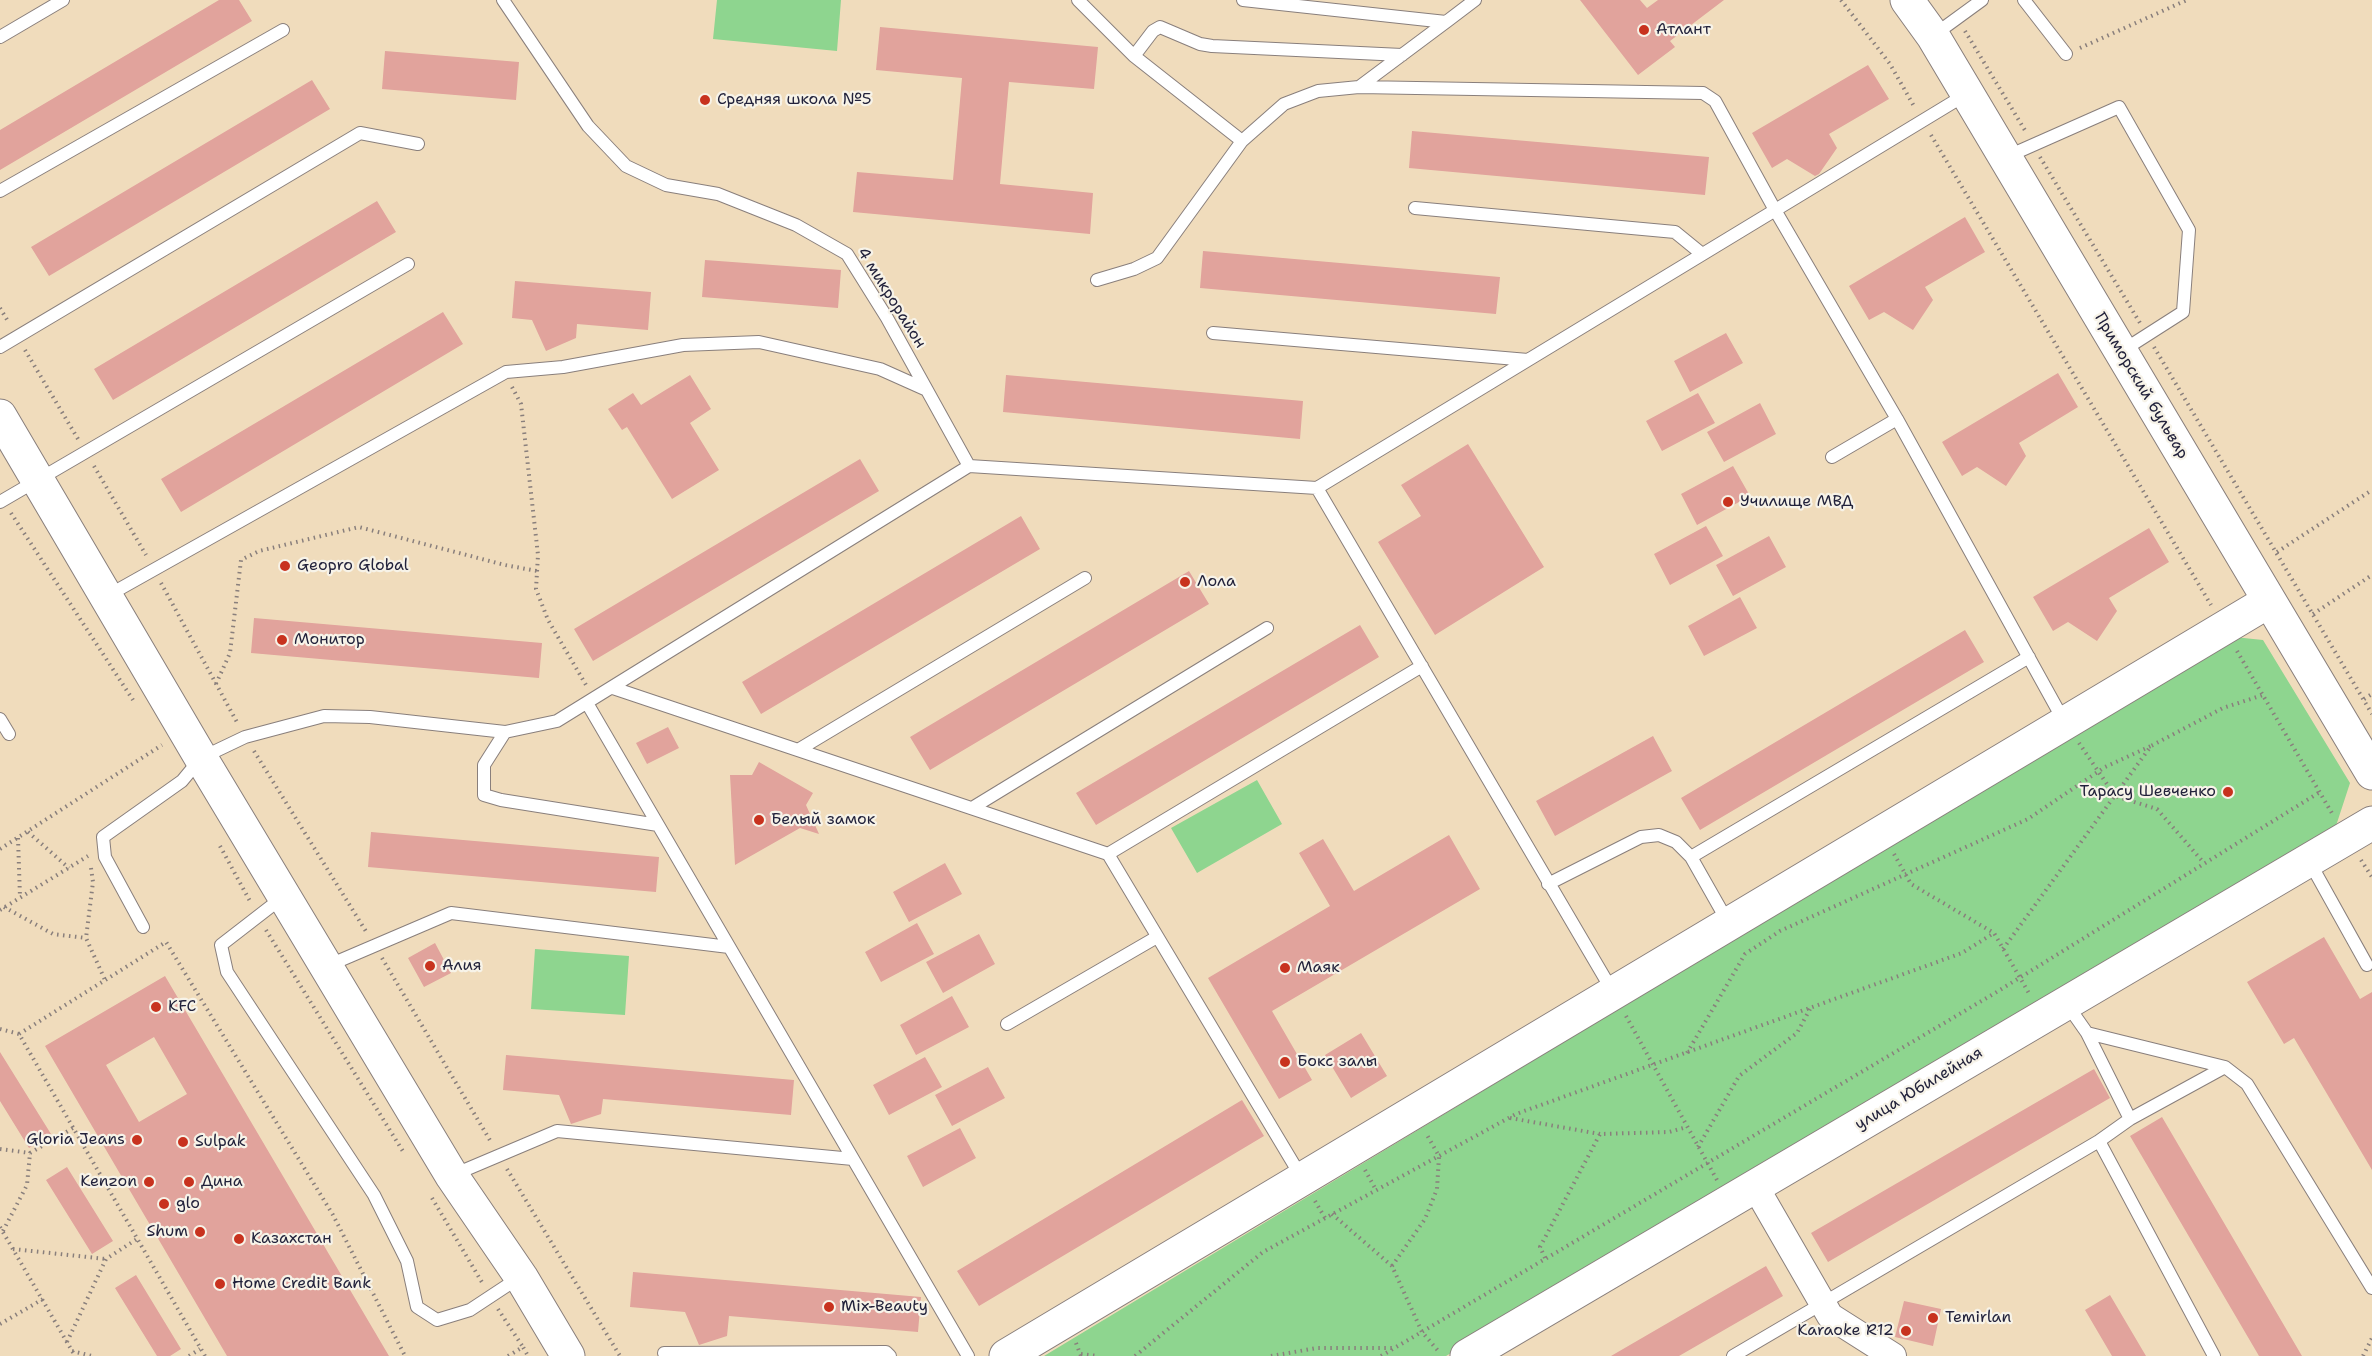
<!DOCTYPE html>
<html>
<head>
<meta charset="utf-8">
<style>
  body { margin:0 }
  canvas { display:block; background:#f0dcbc }
</style>
</head>
<body>
<canvas width="2372" height="1356"></canvas>
<script>
const ctx = document.querySelector('canvas').getContext('2d');
ctx.lineJoin = 'round';
function fill(path, color) { ctx.fillStyle = color; ctx.fill(path, 'evenodd'); }
const shape = rows => new Path2D(rows.map(r => 'M' + r).join(''));
function trace(path, color, width, dash) { ctx.strokeStyle = color; ctx.lineWidth = width; ctx.lineCap = dash ? 'butt' : 'round'; ctx.setLineDash(dash || []); ctx.stroke(path); }
function write(font, color, halo, rows, align = 'center') {
  ctx.font = font + ' "Shantell Sans",sans-serif'; ctx.lineWidth = 4.5; ctx.setLineDash([]); ctx.textBaseline = 'middle'; ctx.strokeStyle = halo; ctx.fillStyle = color; for (const [text, x, y, turn = 0] of rows) {
    ctx.save(); ctx.translate(x, y); ctx.rotate((+turn || 0) * Math.PI / 180); ctx.textAlign = isNaN(turn) ? turn : align; if (halo) ctx.strokeText(text, 0, 0); ctx.fillText(text, 0, 0); ctx.restore();
  }
}
fill(shape([
  [717,0,841,0,837,51,713,39],
  [2234,637,2263,640,2350,783,2334,832,1446,1356,1044,1356],
  [1257,780,1282,824,1197,873,1171,828],
  [535,949,629,956,625,1015,531,1009]
]), '#8ed58f');
fill(shape([
  [219,0,239,0,252,21,0,170,0,130],
  [1580,0,1640,0,1647,8,1658,0,1724,0,1670,41,1675,47,1638,75],
  [880,27,1098,47,1094,89,1009,82,1000,184,1093,193,1090,234,853,212,857,172,953,180,962,78,876,70],
  [385,51,519,62,516,100,382,89],
  [1868,65,1889,99,1829,134,1837,148,1819,174,1815,176,1787,159,1772,168,1752,133],
  [312,80,330,109,49,276,31,247],
  [1412,131,1709,157,1705,195,1409,168],
  [377,201,396,232,113,400,94,369],
  [1965,217,1985,252,1925,287,1933,300,1913,330,1884,312,1869,320,1849,286],
  [1203,251,1500,277,1496,314,1200,288],
  [705,260,841,270,838,308,702,297],
  [515,281,651,292,648,330,577,324,576,338,546,351,532,320,512,318],
  [443,312,463,344,181,512,161,479],
  [1726,333,1743,363,1690,392,1674,361],
  [2058,373,2078,407,2019,443,2026,456,2006,486,1977,467,1962,476,1942,442],
  [690,375,711,409,690,423,719,470,672,499,627,427,622,430,608,409,633,393,641,405],
  [1006,375,1303,401,1300,439,1003,412],
  [1698,393,1715,423,1662,451,1646,421],
  [1760,403,1776,434,1724,462,1707,432],
  [1468,444,1544,567,1435,635,1378,542,1421,516,1401,485],
  [860,459,879,491,593,661,574,629],
  [1733,466,1750,496,1697,525,1681,494],
  [1021,516,1040,549,761,714,742,682],
  [1706,526,1723,556,1670,585,1654,554],
  [2149,528,2169,562,2109,598,2117,611,2097,641,2068,622,2053,631,2033,597],
  [1769,536,1786,567,1733,596,1716,565],
  [1189,571,1209,604,930,770,910,737],
  [1740,597,1757,628,1704,656,1688,626],
  [254,618,542,643,539,678,251,653],
  [1360,625,1379,657,1096,825,1076,793],
  [1965,630,1984,662,1700,830,1681,798],
  [668,727,679,748,647,764,636,743],
  [1653,736,1672,771,1555,836,1536,801],
  [759,762,813,793,806,805,819,834,800,828,735,865,730,775,752,775],
  [371,832,659,857,656,892,368,867],
  [1449,835,1480,889,1272,1011,1312,1080,1279,1099,1208,978,1330,906,1299,853,1323,839,1354,891],
  [945,863,962,894,909,922,893,892],
  [917,923,934,954,881,982,865,952],
  [979,934,995,964,943,993,926,962],
  [2324,937,2360,999,2372,992,2372,1170,2294,1038,2284,1044,2247,982],
  [435,943,451,973,424,987,408,958],
  [165,976,389,1356,227,1356,45,1046],
  [154,1037,187,1094,139,1122,106,1065],
  [952,996,969,1027,916,1055,900,1025],
  [1361,1033,1387,1076,1351,1098,1325,1055],
  [0,1052,51,1134,29,1148,0,1101],
  [506,1055,794,1080,791,1115,603,1099,601,1114,571,1124,559,1095,503,1090],
  [925,1057,942,1087,889,1115,873,1085],
  [988,1067,1005,1098,952,1126,935,1095],
  [2094,1069,2110,1098,1828,1262,1811,1233],
  [1242,1100,1264,1136,979,1306,957,1271],
  [2162,1117,2302,1356,2259,1356,2130,1136],
  [960,1128,976,1158,923,1187,907,1156],
  [67,1167,113,1241,92,1254,46,1180],
  [1766,1266,1783,1296,1679,1356,1611,1356],
  [633,1272,921,1297,918,1332,729,1316,727,1336,699,1345,685,1312,630,1307],
  [136,1275,181,1349,170,1356,157,1356,115,1288],
  [2110,1295,2146,1356,2112,1356,2085,1310],
  [1904,1301,1941,1309,1933,1346,1895,1337]
]), '#e1a39c');
const lane = shape([
  [503,0,588,126,626,166,666,185,718,194,796,225,847,254,887,318,969,466],
  [1078,0,1134,56,1242,141],
  [1243,0,1446,22,1475,0],
  [2024,0,2066,54],
  [1934,35,1982,0],
  [0,37,63,0],
  [1134,56,1153,31,1160,27,1200,44,1212,46,1402,55],
  [1359,87,1446,22],
  [2006,157,2119,107,2189,230,2183,312,2122,351],
  [0,191,283,30],
  [1415,208,1675,232,1702,254],
  [1097,280,1134,269,1157,258,1242,141,1284,104,1318,91,1359,87,1703,93,1715,101,1775,210,1897,419,2065,723],
  [1213,333,1528,360],
  [0,347,360,133,418,144],
  [1832,457,1897,419],
  [1317,488,1965,95],
  [0,502,408,264],
  [107,596,506,372,563,367,683,345,759,342,880,369,927,390],
  [613,688,1108,854,1302,1178],
  [587,703,968,1356],
  [0,719,9,734],
  [505,732,484,765,484,795,501,800,658,825],
  [798,750,1085,578],
  [972,808,1267,628],
  [1108,854,1422,666],
  [1691,857,2029,657],
  [2309,861,2367,965],
  [1548,884,1641,837,1659,835,1676,842,1691,857,1729,924],
  [283,897,221,945,227,972,374,1195,407,1261,417,1307,437,1320,470,1310,520,1277],
  [143,927,105,857,103,837,182,781,201,758,245,737,324,716,370,717,505,732,557,721,969,466,1317,488,1613,992],
  [327,966,451,913,729,947],
  [2066,1003,2087,1033,2225,1067,2247,1084,2372,1288],
  [1007,1024,1157,937],
  [2087,1033,2130,1119,2099,1141],
  [2130,1119,2225,1067],
  [453,1175,557,1131,853,1159],
  [664,1353,886,1352,890,1356],
  [1733,1356,2099,1141,2214,1356]
]);
const street = shape([
  [1755,1186,1830,1316,1893,1356]
]);
const secondary = shape([
  [1907,0,1933,36,2372,773],
  [0,416,201,758,452,1176,521,1277,568,1356],
  [1006,1356,2269,601],
  [1467,1356,2372,823]
]);
trace(lane, '#897f7c', 14);
trace(street, '#897f7c', 28);
trace(secondary, '#897f7c', 35);
trace(shape([
  [1841,0,1890,64,1915,108],
  [1965,31,2026,132],
  [2080,48,2187,0],
  [1931,135,2211,605],
  [2040,157,2140,323],
  [0,308,9,323],
  [2154,347,2372,714],
  [25,350,78,439],
  [512,387,521,404,538,555,536,589,548,620,586,685],
  [94,466,146,555],
  [11,513,133,700],
  [2277,552,2372,490],
  [161,583,238,724],
  [2313,614,2372,575],
  [2237,651,2333,815],
  [216,684,230,653,241,560,259,551,359,527,505,565,537,571],
  [2364,699,2372,694],
  [2079,743,2115,796,2157,809,2204,863],
  [254,751,367,933],
  [28,832,69,868],
  [18,838,20,897],
  [220,846,251,903],
  [0,849,162,745],
  [1894,854,1911,884,1994,933],
  [2361,860,2372,877],
  [91,868,93,882,86,938,105,980],
  [4,907,53,934,86,938],
  [0,910,88,856],
  [266,930,404,1153],
  [2003,949,2151,746,2223,708,2263,695],
  [382,958,491,1142],
  [1626,1016,1717,1180],
  [0,1029,19,1034],
  [1687,1053,1745,954,1780,931,2028,819,2105,767,2151,746],
  [1510,1118,1600,1134],
  [1698,1147,1739,1076,1797,1033,1810,1009],
  [0,1149,30,1153],
  [507,1169,620,1356],
  [1365,1170,1376,1190],
  [432,1198,483,1284],
  [1315,1201,1325,1218],
  [1332,1214,1392,1266,1422,1332,1440,1353],
  [0,1227,75,1356],
  [3,1231,27,1185,30,1153,73,1128],
  [13,1249,106,1259],
  [1545,1258,1540,1247,1600,1134,1669,1132,1687,1127],
  [1392,1266,1425,1219,1437,1189,1439,1156,1427,1135],
  [498,1309,523,1347],
  [0,1324,43,1299],
  [67,1342,106,1259,137,1239],
  [1076,1343,1081,1356],
  [72,1351,92,1356],
  [1081,1354,1098,1356],
  [189,1356,200,1349],
  [205,1356,19,1034,166,942,333,1215,405,1356],
  [508,1356,523,1347,528,1356],
  [1135,1356,1263,1252,1516,1114,1962,953,1994,933,2030,995],
  [1271,1356,1317,1348,1395,1348],
  [1381,1356,1995,993,2320,792],
  [2363,1356,2372,1338]
]), '#897f7c', 4, [1.5, 4.5]);
trace(lane, '#fff', 12);
trace(street, '#fff', 26);
trace(secondary, '#fff', 33);
for (const [x, y, r, color] of [
  [1644,30,6,"#c8321e"],
  [705,100,6,"#c8321e"],
  [1728,502,6,"#c8321e"],
  [285,566,6,"#c8321e"],
  [1185,582,6,"#c8321e"],
  [282,640,6,"#c8321e"],
  [2228,792,6,"#c8321e"],
  [759,820,6,"#c8321e"],
  [430,966,6,"#c8321e"],
  [1285,968,6,"#c8321e"],
  [156,1007,6,"#c8321e"],
  [1285,1062,6,"#c8321e"],
  [137,1140,6,"#c8321e"],
  [183,1142,6,"#c8321e"],
  [149,1182,6,"#c8321e"],
  [189,1182,6,"#c8321e"],
  [164,1204,6,"#c8321e"],
  [200,1232,6,"#c8321e"],
  [239,1239,6,"#c8321e"],
  [220,1284,6,"#c8321e"],
  [829,1307,6,"#c8321e"],
  [1933,1318,6,"#c8321e"],
  [1906,1331,6,"#c8321e"]
]) { const dot = new Path2D(); dot.arc(x, y, r, 0, 2 * Math.PI); ctx.fillStyle = color; ctx.fill(dot); trace(dot, '#f7f3e8', 2); }
write('16px', '#22223b', '#f7f3e8', [
  ["Атлант",1656,30],
  ["Средняя школа №5",717,100],
  ["Училище МВД",1740,502],
  ["Geopro Global",297,566],
  ["Лола",1197,582],
  ["Монитор",294,640],
  ["Тарасу Шевченко",2216,792,"right"],
  ["Белый замок",771,820],
  ["Алия",442,966],
  ["Маяк",1297,968],
  ["KFC",168,1007],
  ["Бокс залы",1297,1062],
  ["Gloria Jeans",125,1140,"right"],
  ["Sulpak",195,1142],
  ["Kenzon",137,1182,"right"],
  ["Дина",201,1182],
  ["glo",176,1204],
  ["Shum",188,1232,"right"],
  ["Казахстан",251,1239],
  ["Home Credit Bank",232,1284],
  ["Mix-Beauty",841,1307],
  ["Temirlan",1945,1318],
  ["Karaoke R12",1894,1331,"right"]
], 'left');
write('16px', '#22223b', '#f7f3e8', [
  ["4 микрорайон",891,298,58],
  ["Приморский бульвар",2141,386,59],
  ["улица Юбилейная",1919,1089,-31]
]);
</script>
</body>
</html>
